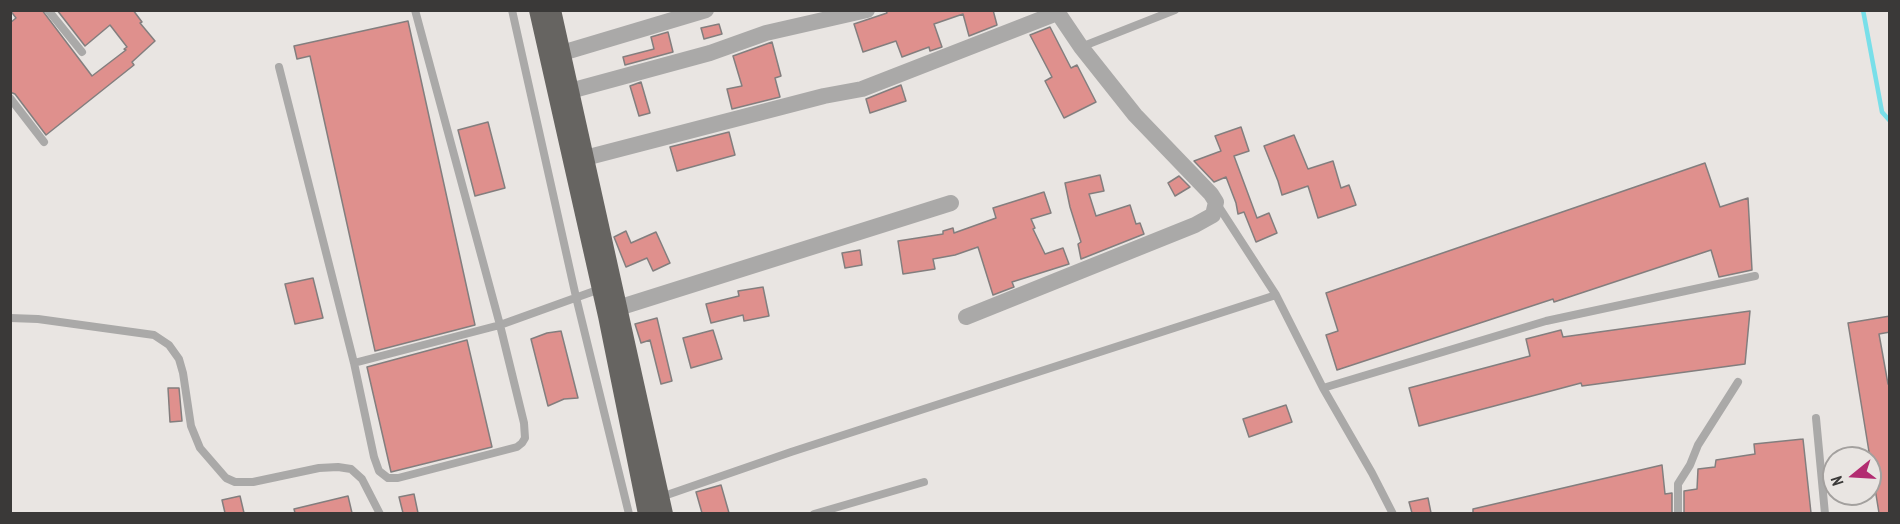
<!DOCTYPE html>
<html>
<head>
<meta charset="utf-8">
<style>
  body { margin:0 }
  #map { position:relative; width:1900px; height:524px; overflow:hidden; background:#e9e5e2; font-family:"PT Sans Narrow",sans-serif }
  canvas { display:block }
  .frame { position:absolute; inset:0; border:12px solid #3a3938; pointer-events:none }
  .north { position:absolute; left:1822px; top:446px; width:60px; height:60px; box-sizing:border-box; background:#e9e5e2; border:2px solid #a3a09e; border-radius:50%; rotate:252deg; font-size:16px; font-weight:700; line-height:24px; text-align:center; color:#3a3938 }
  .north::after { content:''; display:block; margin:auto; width:21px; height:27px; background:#b22c71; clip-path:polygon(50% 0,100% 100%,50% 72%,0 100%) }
</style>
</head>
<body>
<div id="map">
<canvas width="1900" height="524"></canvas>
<div class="frame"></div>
<div class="north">N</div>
</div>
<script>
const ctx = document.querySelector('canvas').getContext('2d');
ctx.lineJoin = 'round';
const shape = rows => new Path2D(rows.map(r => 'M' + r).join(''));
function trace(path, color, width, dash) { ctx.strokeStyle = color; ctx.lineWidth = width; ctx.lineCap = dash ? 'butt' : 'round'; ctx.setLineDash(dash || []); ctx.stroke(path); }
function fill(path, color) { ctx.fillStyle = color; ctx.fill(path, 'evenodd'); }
trace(shape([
  [1863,10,1882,112,1890,121]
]), '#79dfe9', 4.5);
const building = shape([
  [10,10,42,10,92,76,126,50,124,49,127,47,110,25,85,46,57,10,133,10,142,22,140,23,155,41,132,62,134,65,46,135,15,94,10,92,10,23,16,18,10,10],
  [886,10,993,10,997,25,969,36,963,14,934,24,942,47,930,51,929,47,902,57,896,41,863,52,854,24,887,13,886,10],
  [408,21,475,325,375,351,310,56,297,59,294,46,408,21],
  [719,24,722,34,704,39,701,28,719,24],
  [1050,27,1071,68,1077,65,1096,102,1064,118,1045,81,1052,77,1030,35,1050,27],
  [668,32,673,52,625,65,623,57,654,49,651,37,668,32],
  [772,42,781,76,775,78,780,97,732,109,727,89,742,86,733,56,772,42],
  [641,82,650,113,639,116,630,86,641,82],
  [901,85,906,101,870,113,866,99,901,85],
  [488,122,505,188,475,196,458,130,488,122],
  [1241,127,1249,151,1234,156,1257,218,1269,213,1277,233,1256,242,1244,212,1238,214,1236,203,1226,177,1214,182,1194,161,1221,151,1215,136,1241,127],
  [729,132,735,155,677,171,670,147,729,132],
  [1294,135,1308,169,1333,161,1341,188,1349,185,1356,205,1318,218,1308,186,1282,195,1278,181,1264,146,1294,135],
  [1705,163,1720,207,1748,198,1752,270,1719,277,1711,250,1554,302,1553,299,1337,370,1326,335,1338,331,1326,293,1705,163],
  [1100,175,1104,191,1089,194,1096,216,1130,205,1136,224,1140,223,1144,234,1081,259,1078,244,1081,242,1070,207,1065,183,1100,175],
  [1179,176,1190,187,1175,196,1168,183,1179,176],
  [1044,192,1051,213,1031,219,1035,228,1033,229,1045,254,1063,248,1069,264,1012,282,1014,287,993,295,978,247,955,255,933,259,935,269,903,274,898,241,943,234,943,231,953,228,954,233,996,218,993,208,1044,192],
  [626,231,631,243,656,232,670,263,653,271,647,258,626,267,614,237,626,231],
  [860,250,862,265,845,268,842,253,860,250],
  [313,278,323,318,295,324,285,284,313,278],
  [763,287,769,316,744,321,743,315,711,323,706,304,739,296,738,291,763,287],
  [1750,311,1745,364,1582,386,1581,383,1419,426,1409,388,1530,356,1526,339,1561,330,1563,337,1750,311],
  [1890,316,1890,332,1879,334,1888,384,1890,384,1890,513,1879,513,1848,323,1890,316],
  [657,318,672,381,661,384,650,340,641,343,635,324,657,318],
  [713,330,722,359,691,368,683,338,713,330],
  [561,331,578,398,564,399,548,406,531,339,547,333,561,331],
  [467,340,492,447,391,472,367,367,467,340],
  [168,388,179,388,182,421,170,422,168,388],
  [1286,405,1292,422,1249,437,1243,419,1286,405],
  [1803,439,1811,513,1684,513,1684,491,1697,489,1698,469,1715,467,1716,460,1755,454,1754,444,1803,439],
  [1662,465,1665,494,1672,493,1672,513,1473,513,1473,509,1662,465],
  [721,485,729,513,702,513,696,492,721,485],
  [414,494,418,513,403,513,399,497,414,494],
  [240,496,244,513,225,513,222,500,240,496],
  [348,496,352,513,295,513,294,509,348,496],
  [1428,498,1431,513,1412,513,1409,502,1428,498]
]);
fill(building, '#df908d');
trace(building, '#837e7e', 1.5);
trace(shape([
  [48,10,82,52],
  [512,10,576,297,629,514],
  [1081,47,1175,10],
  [279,67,354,363,374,457,379,471,388,478,398,478,517,447,522,443,525,438,524,423,500,325,415,10],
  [10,98,44,142],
  [1217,204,1276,295,1323,388,1372,473,1393,514],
  [10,318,38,319,154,335,169,345,179,359,183,373,191,426,200,448,226,478,235,482,253,482,319,468,338,467,351,469,362,479,380,514],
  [354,363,500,325,600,289],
  [1323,388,1546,321,1755,276],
  [1816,418,1825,514],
  [661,497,791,452,1276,295],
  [814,514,924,482],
  [1678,514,1678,484,1690,465,1698,445,1738,382]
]), '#aaa9a8', 8);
trace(shape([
  [562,53,706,10],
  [570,91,710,53,766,33,867,10],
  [585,158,824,96,862,89,1057,13],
  [618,308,951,203],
  [966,317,1195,225,1213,215,1216,202,1211,194,1135,115,1081,47,1056,10]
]), '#aaa9a8', 16);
trace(shape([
  [538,10,607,316,647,514],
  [552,10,664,514]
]), '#666461', 18);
</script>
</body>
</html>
